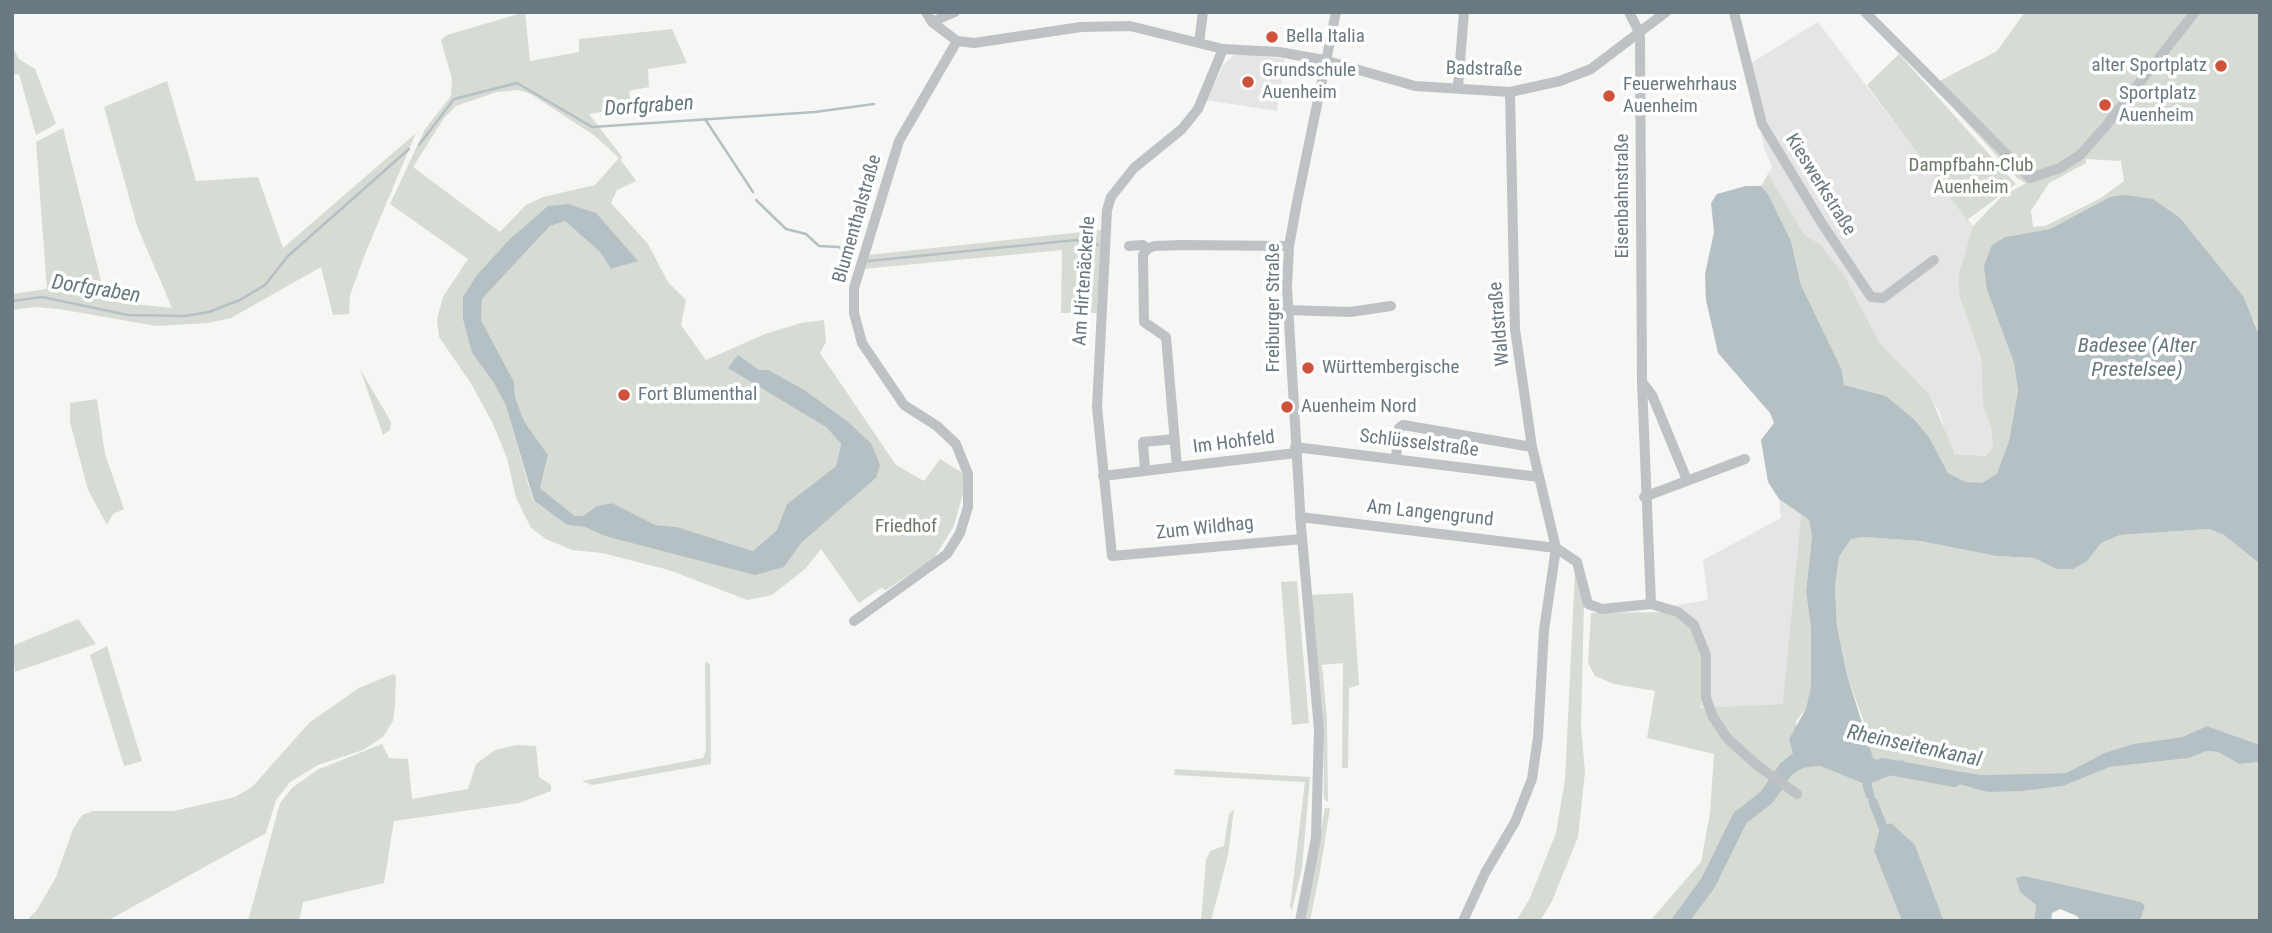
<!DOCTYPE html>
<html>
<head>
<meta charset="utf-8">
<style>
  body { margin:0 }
  #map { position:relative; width:2272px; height:933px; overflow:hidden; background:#f6f6f4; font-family:"Roboto Condensed",sans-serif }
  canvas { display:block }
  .frame { position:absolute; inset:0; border:14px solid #697881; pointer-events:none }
</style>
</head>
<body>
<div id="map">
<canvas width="2272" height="933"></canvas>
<div class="frame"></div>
</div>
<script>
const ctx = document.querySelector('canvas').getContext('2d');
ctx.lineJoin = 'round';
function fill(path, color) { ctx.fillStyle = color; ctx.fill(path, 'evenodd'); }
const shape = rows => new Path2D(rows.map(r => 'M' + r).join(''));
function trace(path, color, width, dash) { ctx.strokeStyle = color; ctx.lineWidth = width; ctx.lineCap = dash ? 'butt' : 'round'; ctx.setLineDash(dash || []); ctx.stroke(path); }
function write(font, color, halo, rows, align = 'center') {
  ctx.font = font + ' "Roboto Condensed",sans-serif'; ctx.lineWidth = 7; ctx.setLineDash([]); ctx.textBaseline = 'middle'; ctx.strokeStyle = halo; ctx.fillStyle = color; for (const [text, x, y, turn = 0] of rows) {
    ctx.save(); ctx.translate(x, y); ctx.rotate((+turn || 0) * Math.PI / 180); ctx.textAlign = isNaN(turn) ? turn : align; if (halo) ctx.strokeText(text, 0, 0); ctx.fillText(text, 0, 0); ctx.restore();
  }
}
fill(shape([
  [1818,22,1973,226,1959,273,1959,295,1981,358,1983,407,1991,427,1993,447,1987,456,1956,454,1949,446,1940,413,1930,395,1879,342,1843,273,1821,245,1804,234,1768,174,1772,166,1764,149,1751,63],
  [1246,54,1285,59,1277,111,1206,100,1224,64,1235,55],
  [1779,499,1801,515,1784,704,1700,708,1704,689,1672,606,1708,600,1703,560,1781,518]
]), '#e4e5e4');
fill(shape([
  [525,12,530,61,579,52,579,39,672,29,687,63,648,69,649,87,629,91,632,107,589,114,623,158,620,159,636,181,617,190,611,203,648,244,668,282,686,300,681,325,706,360,765,334,801,323,824,320,826,342,820,353,896,465,924,481,940,459,963,473,963,493,954,526,934,558,886,590,881,588,859,603,821,549,805,569,772,595,747,600,669,570,602,553,572,550,546,539,531,528,516,498,507,458,493,424,472,385,439,337,437,319,443,297,468,259,390,204,425,129,451,96,452,79,441,40,447,35],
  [518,90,531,94,595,136,619,158,595,185,543,197,526,205,500,232,413,167,444,118,456,106,497,92],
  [568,204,626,265,611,269,600,252,565,221,550,226,482,299,481,320,514,382,515,397,524,421,548,455,540,488,575,516,583,516,597,506,612,503,654,525,677,527,753,551,778,530,787,504,836,466,841,444,826,427,790,404,806,391,847,421,871,443,876,478,801,542,784,567,605,536,585,527,567,525,533,501,506,406,494,383,472,353,477,275],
  [2025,12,2260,12,2260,337,2254,320,2111,197,2050,229,2005,237,1992,245,1987,290,2014,363,2018,391,2009,441,1997,475,1983,484,1966,482,1948,473,1929,437,1914,419,1886,396,1844,385,1842,370,1801,285,1791,241,1768,194,1761,186,1768,174,1804,234,1821,245,1843,273,1879,342,1930,395,1955,454,1986,456,1993,447,1991,427,1983,407,1981,358,1959,295,1959,273,1973,226,2001,197,2026,183,2017,178,1932,85,1997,51],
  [2086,159,2121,161,2124,181,2101,198,2045,226,2033,227,2031,211,2049,183,2086,163],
  [12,46,19,59,35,69,56,124,36,135,19,74,12,75],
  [1899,54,2016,184,1967,220,1867,85],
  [167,81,196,181,258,177,283,248,416,133,365,254,350,295,349,314,333,315,321,267,231,318,208,323,156,326,59,309,36,307,12,310,12,294,47,289,36,142,63,128,106,301,172,308,137,226,104,107],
  [1101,230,1097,313,1061,313,1062,250,862,269,868,255],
  [360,369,391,422,390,430,383,435],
  [97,399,105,454,124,509,113,514,107,525,88,490,70,422,70,403],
  [1801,515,1809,520,1812,538,1806,592,1811,628,1811,685,1806,709,1796,721,1803,768,1820,766,1867,785,1904,770,1893,760,1883,763,1873,758,1866,743,1867,731,1847,675,1837,627,1835,588,1839,557,1851,539,1863,537,1920,541,1996,556,2034,558,2056,569,2087,560,2101,543,2120,535,2209,529,2224,535,2260,564,2260,745,2207,726,2182,737,2133,744,2104,753,2066,773,1982,775,1934,767,1988,792,2063,786,2110,767,2189,758,2207,751,2218,752,2239,764,2260,762,2260,921,2140,921,2145,906,2020,892,2036,905,2034,921,1944,921,1915,845,1874,851,1902,921,1650,921,1701,862,1710,813,1714,754,1647,738,1655,691,1614,684,1595,676,1588,663,1591,613,1667,612,1687,623,1697,641,1703,663,1704,689,1700,708,1783,704],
  [1575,571,1584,602,1581,727,1585,772,1578,837,1552,901,1540,921,1516,921,1530,898,1556,833,1565,780],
  [1297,581,1309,723,1292,725,1281,582],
  [1353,593,1359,685,1349,688,1348,768,1342,768,1343,663,1322,665,1327,719,1328,802,1324,799,1323,718,1311,595],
  [78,619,96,644,15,672,12,646],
  [107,646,142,761,124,766,90,655],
  [705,662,710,664,711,764,592,785,582,781,703,758,706,751],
  [393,674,396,676,395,706,393,721,383,737,363,750,318,765,290,782,276,800,266,833,107,921,26,921,37,910,56,877,73,829,82,815,93,811,174,811,235,797,252,787,310,722,359,688],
  [382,744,389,758,408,759,412,799,468,789,476,764,495,750,516,745,536,746,539,777,551,785,551,791,519,803,394,821,384,883,303,902,299,921,248,921,280,803,292,788,317,770],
  [1175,769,1310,777,1302,867,1292,910,1290,907,1305,782,1174,775],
  [1325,808,1330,808,1320,871,1310,921,1305,921],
  [1234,809,1228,855,1211,921,1201,921,1206,860,1210,851,1224,846,1229,814]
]), '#d6dbd3');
fill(shape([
  [1746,186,1761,186,1768,194,1791,241,1801,285,1842,370,1844,385,1886,396,1914,419,1929,437,1948,473,1966,482,1982,483,1997,474,2009,441,2018,391,2014,363,1987,290,1984,266,1992,245,2005,237,2050,229,2110,197,2125,195,2153,199,2180,218,2243,296,2260,337,2260,564,2224,535,2209,529,2120,535,2101,543,2087,561,2073,569,2056,569,2034,558,1996,556,1920,541,1863,537,1851,539,1839,557,1835,588,1837,627,1847,675,1873,758,1883,763,1903,760,1904,770,1867,785,1820,766,1803,768,1792,774,1782,764,1793,753,1789,739,1806,709,1811,685,1811,628,1806,592,1812,537,1809,520,1779,499,1768,482,1761,440,1774,423,1770,413,1718,353,1706,300,1705,274,1714,232,1711,203,1717,194],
  [568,204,596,213,638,261,611,269,600,252,565,221,550,226,482,299,481,320,514,382,515,397,524,421,548,455,540,488,575,516,583,516,597,506,612,503,655,525,677,527,753,551,777,530,787,504,836,466,841,444,826,427,728,368,738,355,759,370,768,370,806,391,847,421,871,443,880,465,876,478,802,542,784,567,755,575,605,536,585,527,567,525,534,501,506,406,494,383,472,353,463,319,463,297,477,275,509,240,548,206],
  [2207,726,2260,745,2260,762,2239,764,2218,752,2207,751,2189,758,2110,767,2063,786,2020,791,1988,792,1933,777,1933,767,1982,775,2066,773,2104,753,2133,744,2182,737],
  [1891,823,1915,845,1944,921,1902,921,1874,851,1880,828],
  [2024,876,2141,902,2145,906,2140,921,2081,921,2077,916,2060,909,2052,913,2051,921,2034,921,2036,905,2020,892,2016,878]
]), '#b4c0c3');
trace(shape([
  [705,119,753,192],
  [419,145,454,99,517,83,592,127,815,112,874,104],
  [756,200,786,229,806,234,819,246,839,247,853,258],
  [869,261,1076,240,1098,245],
  [12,301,42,297,128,315,185,316,209,312,240,300,265,285,288,256,409,149]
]), '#b4c0c3', 2.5);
trace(shape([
  [1867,785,1870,795],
  [1873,802,1883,827]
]), '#b4c0c3', 9);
trace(shape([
  [1883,766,1954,779],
  [1680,921,1708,883,1740,818,1767,797,1786,769,1802,757]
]), '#b4c0c3', 16);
trace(shape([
  [926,12,932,22,957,41,974,43,1081,27,1130,26,1223,49,1279,52,1324,60,1415,86,1510,92,1560,81,1591,69,1666,12],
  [1629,12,1640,34,1642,382,1651,604,1678,612,1694,625,1706,655,1706,698,1713,717,1727,738,1758,766,1797,794],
  [1734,12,1762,124,1821,222,1871,297,1883,298,1934,260],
  [1865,12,2030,178,2060,168,2080,155,2105,127,2195,12],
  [932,22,955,12],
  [1199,43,1203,12],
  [1223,49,1198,109,1182,129,1134,168,1111,197,1107,210,1097,407,1112,556,1302,539],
  [1458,87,1464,12],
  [1510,92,1515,329,1532,447,1556,548,1577,562,1588,604,1602,609,1651,604],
  [1129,246,1143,245,1147,249,1154,246,1182,245,1289,246],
  [1147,249,1143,255,1144,322,1166,337,1177,467,1296,453],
  [1287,310,1350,312,1391,306],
  [1642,382,1652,395,1687,480],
  [1295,447,1539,477],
  [1396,458,1399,428,1403,425,1532,447],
  [1145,471,1143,442,1175,439],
  [1103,476,1177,467],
  [1644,497,1745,459],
  [1300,517,1556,548,1544,630,1538,737,1532,779,1515,822,1485,873,1463,921],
  [854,621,947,554,960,533,968,507,968,474,956,444,937,426,904,405,862,343,854,313,854,288,899,141,957,41],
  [1300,921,1316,838,1319,730,1301,526,1287,287,1289,246,1297,202,1336,12]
]), '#bec2c5', 10);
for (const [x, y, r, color] of [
  [1272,37,7,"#cf523b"],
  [2221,66,7,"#cf523b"],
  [1248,82,7,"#cf523b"],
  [1609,96,7,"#cf523b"],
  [2105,105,7,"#cf523b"],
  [1308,368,7,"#cf523b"],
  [624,395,7,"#cf523b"],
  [1287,407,7,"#cf523b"]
]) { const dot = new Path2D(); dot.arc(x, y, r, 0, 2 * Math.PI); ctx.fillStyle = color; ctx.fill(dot); trace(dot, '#fff', 2.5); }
write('19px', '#697881', '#fff', [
  ["Bella Italia",1286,37],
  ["alter Sportplatz",2207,66,"right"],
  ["Grundschule",1262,71],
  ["Auenheim",1262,93],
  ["Feuerwehrhaus",1623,85],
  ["Auenheim",1623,107],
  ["Sportplatz",2119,94],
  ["Auenheim",2119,116],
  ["Württembergische",1322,368],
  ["Fort Blumenthal",638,395],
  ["Auenheim Nord",1301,407]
], 'left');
write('19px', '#697881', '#fff', [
  ["Badstraße",1484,70,1],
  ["Kieswerkstraße",1820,185,58],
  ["Eisenbahnstraße",1623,196,-90],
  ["Blumenthalstraße",858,219,-74],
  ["Am Hirtenäckerle",1085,281,-86],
  ["Freiburger Straße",1274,308,-90],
  ["Waldstraße",1500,324,-95],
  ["Im Hohfeld",1234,443,-7],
  ["Schlüsselstraße",1419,444,7],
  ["Am Langengrund",1430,514,6],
  ["Zum Wildhag",1205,529,-6]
]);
write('19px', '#6c7967', '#fff', [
  ["Dampfbahn-Club",1971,166],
  ["Auenheim",1971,188],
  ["Friedhof",906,527]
]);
write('italic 21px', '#64787d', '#fff', [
  ["Dorfgraben",649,107,-4],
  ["Dorfgraben",96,290,9],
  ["Badesee (Alter",2137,347],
  ["Prestelsee)",2137,371],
  ["Rheinseitenkanal",1914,747,12]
]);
</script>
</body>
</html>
